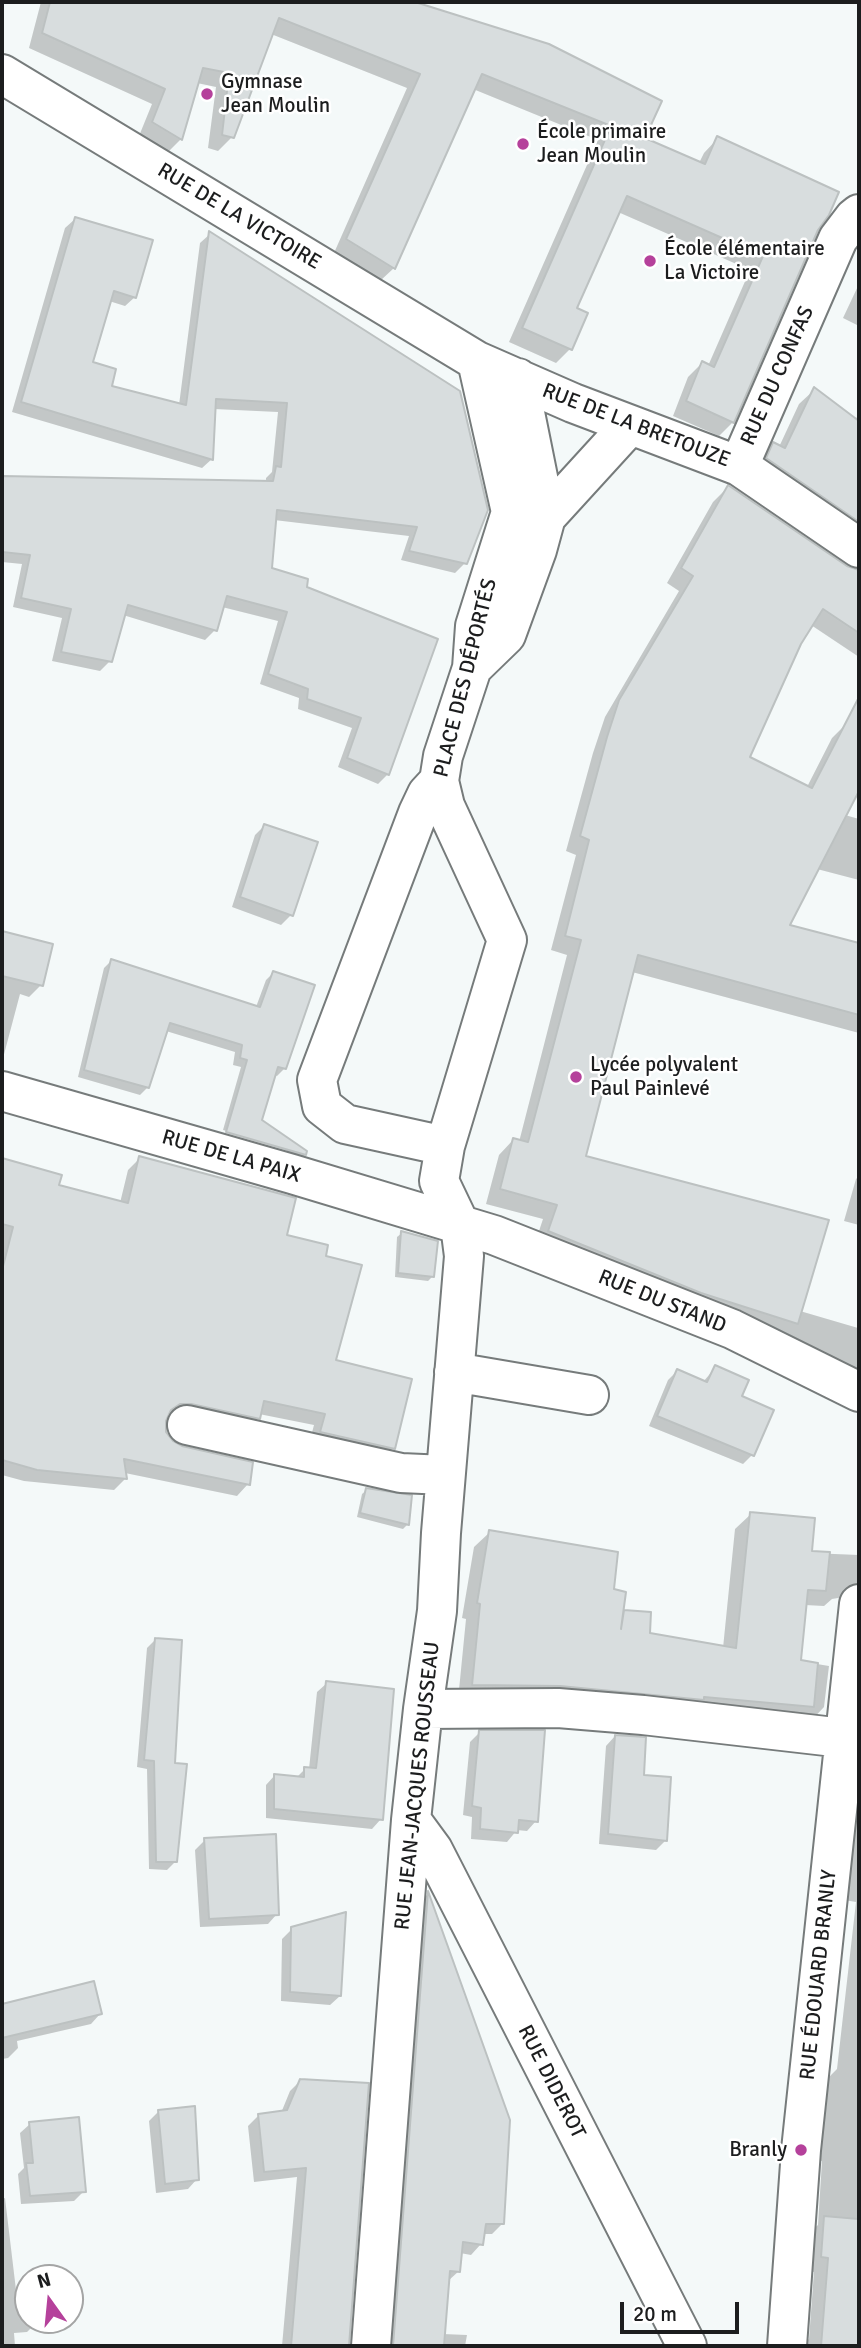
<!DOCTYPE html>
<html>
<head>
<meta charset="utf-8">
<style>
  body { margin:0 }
  #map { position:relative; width:861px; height:2348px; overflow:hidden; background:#f4f9f9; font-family:Signika,sans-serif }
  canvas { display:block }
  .frame { position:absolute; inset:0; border:4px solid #1c1d1e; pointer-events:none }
  .north { position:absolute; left:14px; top:2264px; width:70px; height:70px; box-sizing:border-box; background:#fff; border:2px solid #a4a5a5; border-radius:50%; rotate:345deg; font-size:19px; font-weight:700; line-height:28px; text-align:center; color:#1c1d1e }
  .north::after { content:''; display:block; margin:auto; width:24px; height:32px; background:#b5419b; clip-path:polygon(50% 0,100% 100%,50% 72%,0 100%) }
  .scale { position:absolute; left:620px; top:2302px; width:119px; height:32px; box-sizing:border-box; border:4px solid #1c1d1e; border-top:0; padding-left:9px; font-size:21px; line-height:24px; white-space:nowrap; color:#1c1d1e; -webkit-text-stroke:5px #fff; paint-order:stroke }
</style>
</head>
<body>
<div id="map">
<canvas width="861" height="2348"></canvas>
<div class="frame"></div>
<div class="north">N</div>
<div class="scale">20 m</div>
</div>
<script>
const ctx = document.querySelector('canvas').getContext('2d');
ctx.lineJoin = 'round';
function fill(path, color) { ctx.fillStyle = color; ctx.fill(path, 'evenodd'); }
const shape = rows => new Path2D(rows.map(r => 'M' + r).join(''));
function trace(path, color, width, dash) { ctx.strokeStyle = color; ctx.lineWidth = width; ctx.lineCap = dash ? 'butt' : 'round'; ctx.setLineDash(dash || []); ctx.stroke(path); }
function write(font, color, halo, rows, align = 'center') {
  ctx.font = font + ' Signika,sans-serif'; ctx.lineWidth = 5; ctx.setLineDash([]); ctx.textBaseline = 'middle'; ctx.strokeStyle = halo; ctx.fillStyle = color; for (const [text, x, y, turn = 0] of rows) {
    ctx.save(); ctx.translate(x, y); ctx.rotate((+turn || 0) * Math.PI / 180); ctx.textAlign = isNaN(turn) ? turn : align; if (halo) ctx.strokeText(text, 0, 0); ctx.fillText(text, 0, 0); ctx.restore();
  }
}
fill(shape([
  [41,2,409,2,548,46,642,139,699,163,704,153,718,138,816,229,733,422,719,436,673,416,688,377,702,363,708,366,750,270,618,212,575,309,570,349,556,363,509,342,598,140,473,89,394,268,380,281,334,253,407,88,271,34,232,137,218,151,208,148,216,87,197,83,181,139,167,153,139,136,152,104,29,48],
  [75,219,135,297,125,306,109,301,91,363,110,387,179,405,200,243,210,234,465,563,455,573,401,560,409,536,274,520,270,569,305,588,388,774,378,784,338,767,352,728,298,709,299,698,260,684,278,621,222,607,215,630,205,640,123,615,110,661,100,671,52,661,62,618,13,607,22,564,2,562,2,477,266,483,266,478,272,472,278,412,214,409,212,459,202,468,12,412,65,228],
  [859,284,859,326,843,318],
  [814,390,855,420,859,414,859,548,759,459,774,445,779,447,799,404],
  [728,487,846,568,859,571,859,657,811,625,800,643,747,758,807,787,832,738,847,723,859,729,859,788,845,815,859,819,859,880,817,869,788,927,859,945,859,1033,632,972,584,1157,800,1311,858,1328,859,1324,859,1380,534,1246,543,1219,486,1204,499,1155,513,1140,519,1142,567,955,551,950,576,855,566,851,593,753,605,717,679,591,667,583,713,502],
  [264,826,291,915,281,925,232,907,255,835],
  [2,933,51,946,41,985,29,997,20,994,2,1062],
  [111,961,256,1007,266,980,273,973,285,1068,277,1076,274,1075,260,1121,305,1155,297,1162,220,1140,222,1133,288,1152,283,1147,223,1130,241,1067,233,1065,235,1052,166,1031,148,1087,140,1095,78,1077,104,968],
  [140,1158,324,1257,334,1361,393,1448,381,1460,309,1444,314,1425,259,1414,258,1418,246,1430,179,1415,168,1415,166,1416,164,1431,170,1442,248,1484,237,1496,125,1473,126,1478,114,1490,24,1481,2,1475,2,1160,59,1176,57,1186,120,1203,128,1170],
  [859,1176,859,1225,844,1221,856,1179],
  [402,1233,433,1276,428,1281,395,1277,397,1237],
  [715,1368,740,1397,752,1455,743,1464,649,1426,668,1380,677,1371,703,1382],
  [367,1490,410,1497,407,1525,403,1529,357,1517,362,1494],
  [751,1514,810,1553,859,1555,859,1605,844,1597,832,1599,824,1606,805,1605,799,1661,829,1666,824,1707,809,1723,458,1700,466,1619,462,1618,474,1547,490,1532,612,1591,621,1615,625,1612,649,1635,723,1648,735,1529],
  [155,1640,173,1765,175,1862,167,1870,149,1869,147,1769,137,1767,147,1648],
  [327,1683,381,1819,372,1829,266,1818,266,1785,275,1775,296,1778,305,1769,309,1769,317,1692],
  [859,1689,859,2346,802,2346,809,2339,814,2272,807,2271,809,2233,818,2225,822,2161,814,2160,817,2118,826,2109,828,2078,837,2069,856,1902,838,1899],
  [480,1732,536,1821,527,1831,517,1830,507,1842,471,1839,472,1817,463,1815,470,1742],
  [615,1736,642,1776,665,1841,656,1850,599,1844,606,1746],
  [205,1840,277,1914,268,1924,200,1927,195,1850],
  [427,1895,508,2121,502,2224,492,2234,483,2234,481,2244,471,2255,460,2253,459,2271,448,2281,443,2334,467,2335,465,2346,384,2346,418,1904],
  [292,1929,340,1996,330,2005,281,2001,282,1939],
  [93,1983,100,2014,91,2024,17,2041,18,2048,8,2058,2,2059,2,2006],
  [301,2080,347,2344,348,2346,282,2346,297,2177,254,2182,248,2126,258,2116,281,2113,290,2091],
  [158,2112,197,2179,188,2189,156,2193,149,2121],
  [30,2124,84,2191,74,2201,21,2204,18,2174,24,2168,20,2133],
  [5,2198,16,2290,23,2290,23,2294,28,2294,28,2320,38,2321,27,2332,14,2333,15,2346,2,2346,2,2199]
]), '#0003');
const building = shape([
  [50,2,415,2,549,44,662,101,645,138,705,164,717,136,839,192,829,215,818,230,734,423,686,401,702,361,714,367,763,256,627,196,577,308,588,313,572,350,522,328,611,126,482,74,395,269,346,239,420,74,279,18,234,138,222,135,229,73,203,68,182,140,152,122,165,89,42,33,50,2],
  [75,217,153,240,136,298,114,291,93,362,116,369,112,386,186,405,209,231,460,391,488,510,467,564,409,551,417,527,277,510,272,568,308,579,307,587,438,639,389,775,347,758,361,718,307,699,308,689,268,674,287,612,227,596,217,631,128,605,112,662,61,652,71,609,21,598,30,555,2,552,2,476,273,481,276,466,281,467,287,403,216,399,213,460,21,402,75,217],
  [814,387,859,421,859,522,766,458,773,442,785,448,814,387],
  [728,485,847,566,859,570,859,633,823,609,801,644,750,757,812,788,859,697,859,791,790,925,859,943,859,1015,638,955,586,1156,829,1220,798,1324,701,1293,548,1231,557,1205,500,1189,513,1138,528,1142,581,940,565,936,589,840,580,836,607,737,619,700,693,576,681,568,728,485],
  [264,824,318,842,293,916,240,897,264,824],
  [2,931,53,944,43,986,2,976,2,931],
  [111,959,260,1007,273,971,315,985,286,1069,278,1067,262,1120,307,1151,306,1155,226,1132,247,1060,240,1058,242,1045,170,1023,149,1088,84,1070,111,959],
  [139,1156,296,1198,287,1235,328,1245,326,1256,362,1265,336,1360,412,1379,395,1449,320,1432,325,1414,264,1401,260,1419,191,1404,180,1404,171,1410,166,1421,166,1432,173,1441,182,1446,253,1462,250,1485,124,1459,127,1479,37,1470,2,1460,2,1270,13,1227,2,1224,2,1158,62,1175,59,1185,128,1203,139,1156],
  [401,1231,438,1241,434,1277,398,1273,401,1231],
  [715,1365,749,1380,742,1396,774,1410,754,1456,657,1416,677,1369,707,1382,715,1365],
  [366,1488,412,1495,409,1525,360,1513,366,1488],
  [750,1512,815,1518,812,1551,830,1552,826,1591,808,1590,801,1660,818,1663,814,1707,704,1697,704,1700,560,1686,472,1685,480,1604,477,1603,489,1530,618,1552,614,1589,626,1592,621,1629,624,1610,651,1612,650,1633,736,1648,750,1512],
  [155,1638,182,1640,175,1763,187,1764,177,1862,156,1862,154,1761,144,1760,155,1638],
  [326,1681,394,1689,383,1820,274,1809,274,1774,304,1777,304,1767,316,1768,326,1681],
  [479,1730,545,1730,538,1822,519,1820,518,1833,480,1829,481,1808,472,1806,479,1730],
  [615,1735,646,1737,644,1775,671,1777,667,1841,608,1834,615,1735],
  [276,1834,279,1915,209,1919,204,1838,276,1834],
  [428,1891,510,2120,504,2224,486,2224,483,2245,463,2242,460,2272,450,2271,444,2346,393,2346,428,1891],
  [346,1912,341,1996,290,1992,291,1927,346,1912],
  [94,1981,102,2014,2,2038,2,2004,94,1981],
  [300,2079,369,2083,349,2346,291,2346,306,2168,264,2172,258,2114,287,2110,300,2079],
  [195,2106,199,2180,165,2184,158,2110,195,2106],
  [79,2117,86,2192,30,2196,26,2163,33,2163,29,2122,79,2117],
  [824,2216,859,2219,859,2346,821,2346,828,2258,821,2257,824,2216]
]);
fill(building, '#d8ddde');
trace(building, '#bcc1c1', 2);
const minor = shape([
  [2,74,477,361,573,403,739,466,859,548],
  [518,378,546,517],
  [739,466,838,239,854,218,859,214],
  [472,668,506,635,537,550,546,517,630,425],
  [439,781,427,794,418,813,317,1080,322,1106,345,1124,445,1146],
  [2,1091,292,1174,494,1235,732,1329,859,1392],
  [454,1372,589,1395],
  [187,1425,401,1473,445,1475],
  [423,1709,558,1708,643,1715,843,1738],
  [411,1820,433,1850,687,2346],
  [371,2346,411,1820,423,1709,437,1611,441,1533,464,1256,460,1225,439,1181,445,1146,507,940,445,806,439,781,443,756,472,668,475,626,511,512,477,361],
  [787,2346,801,2150,859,1604]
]);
trace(minor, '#767b7b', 42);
trace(minor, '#fff', 38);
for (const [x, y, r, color] of [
  [207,94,7,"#b5419b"],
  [523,144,7,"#b5419b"],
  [650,261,7,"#b5419b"],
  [576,1077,7,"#b5419b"],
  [801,2150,7,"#b5419b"]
]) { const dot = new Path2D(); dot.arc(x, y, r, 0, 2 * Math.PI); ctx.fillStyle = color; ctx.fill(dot); trace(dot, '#fff', 2.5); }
write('21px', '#1c1d1e', '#fff', [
  ["Gymnase",221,82],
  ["Jean Moulin",221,106],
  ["École primaire",537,132],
  ["Jean Moulin",537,156],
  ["École élémentaire",664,249],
  ["La Victoire",664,273],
  ["Lycée polyvalent",590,1065],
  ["Paul Painlevé",590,1089],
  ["Branly",787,2150,"right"]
], 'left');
write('21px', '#1c1d1e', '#fff', [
  ["RUE DE LA VICTOIRE",239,217,31],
  ["RUE DU CONFAS",778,376,-66],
  ["RUE DE LA BRETOUZE",636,426,21],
  ["PLACE DES DÉPORTÉS",466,678,-76],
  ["RUE DE LA PAIX",231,1157,16],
  ["RUE DU STAND",662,1302,22],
  ["RUE JEAN-JACQUES ROUSSEAU",418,1786,-84],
  ["RUE ÉDOUARD BRANLY",819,1975,-84],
  ["RUE DIDEROT",551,2082,63]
]);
</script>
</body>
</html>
